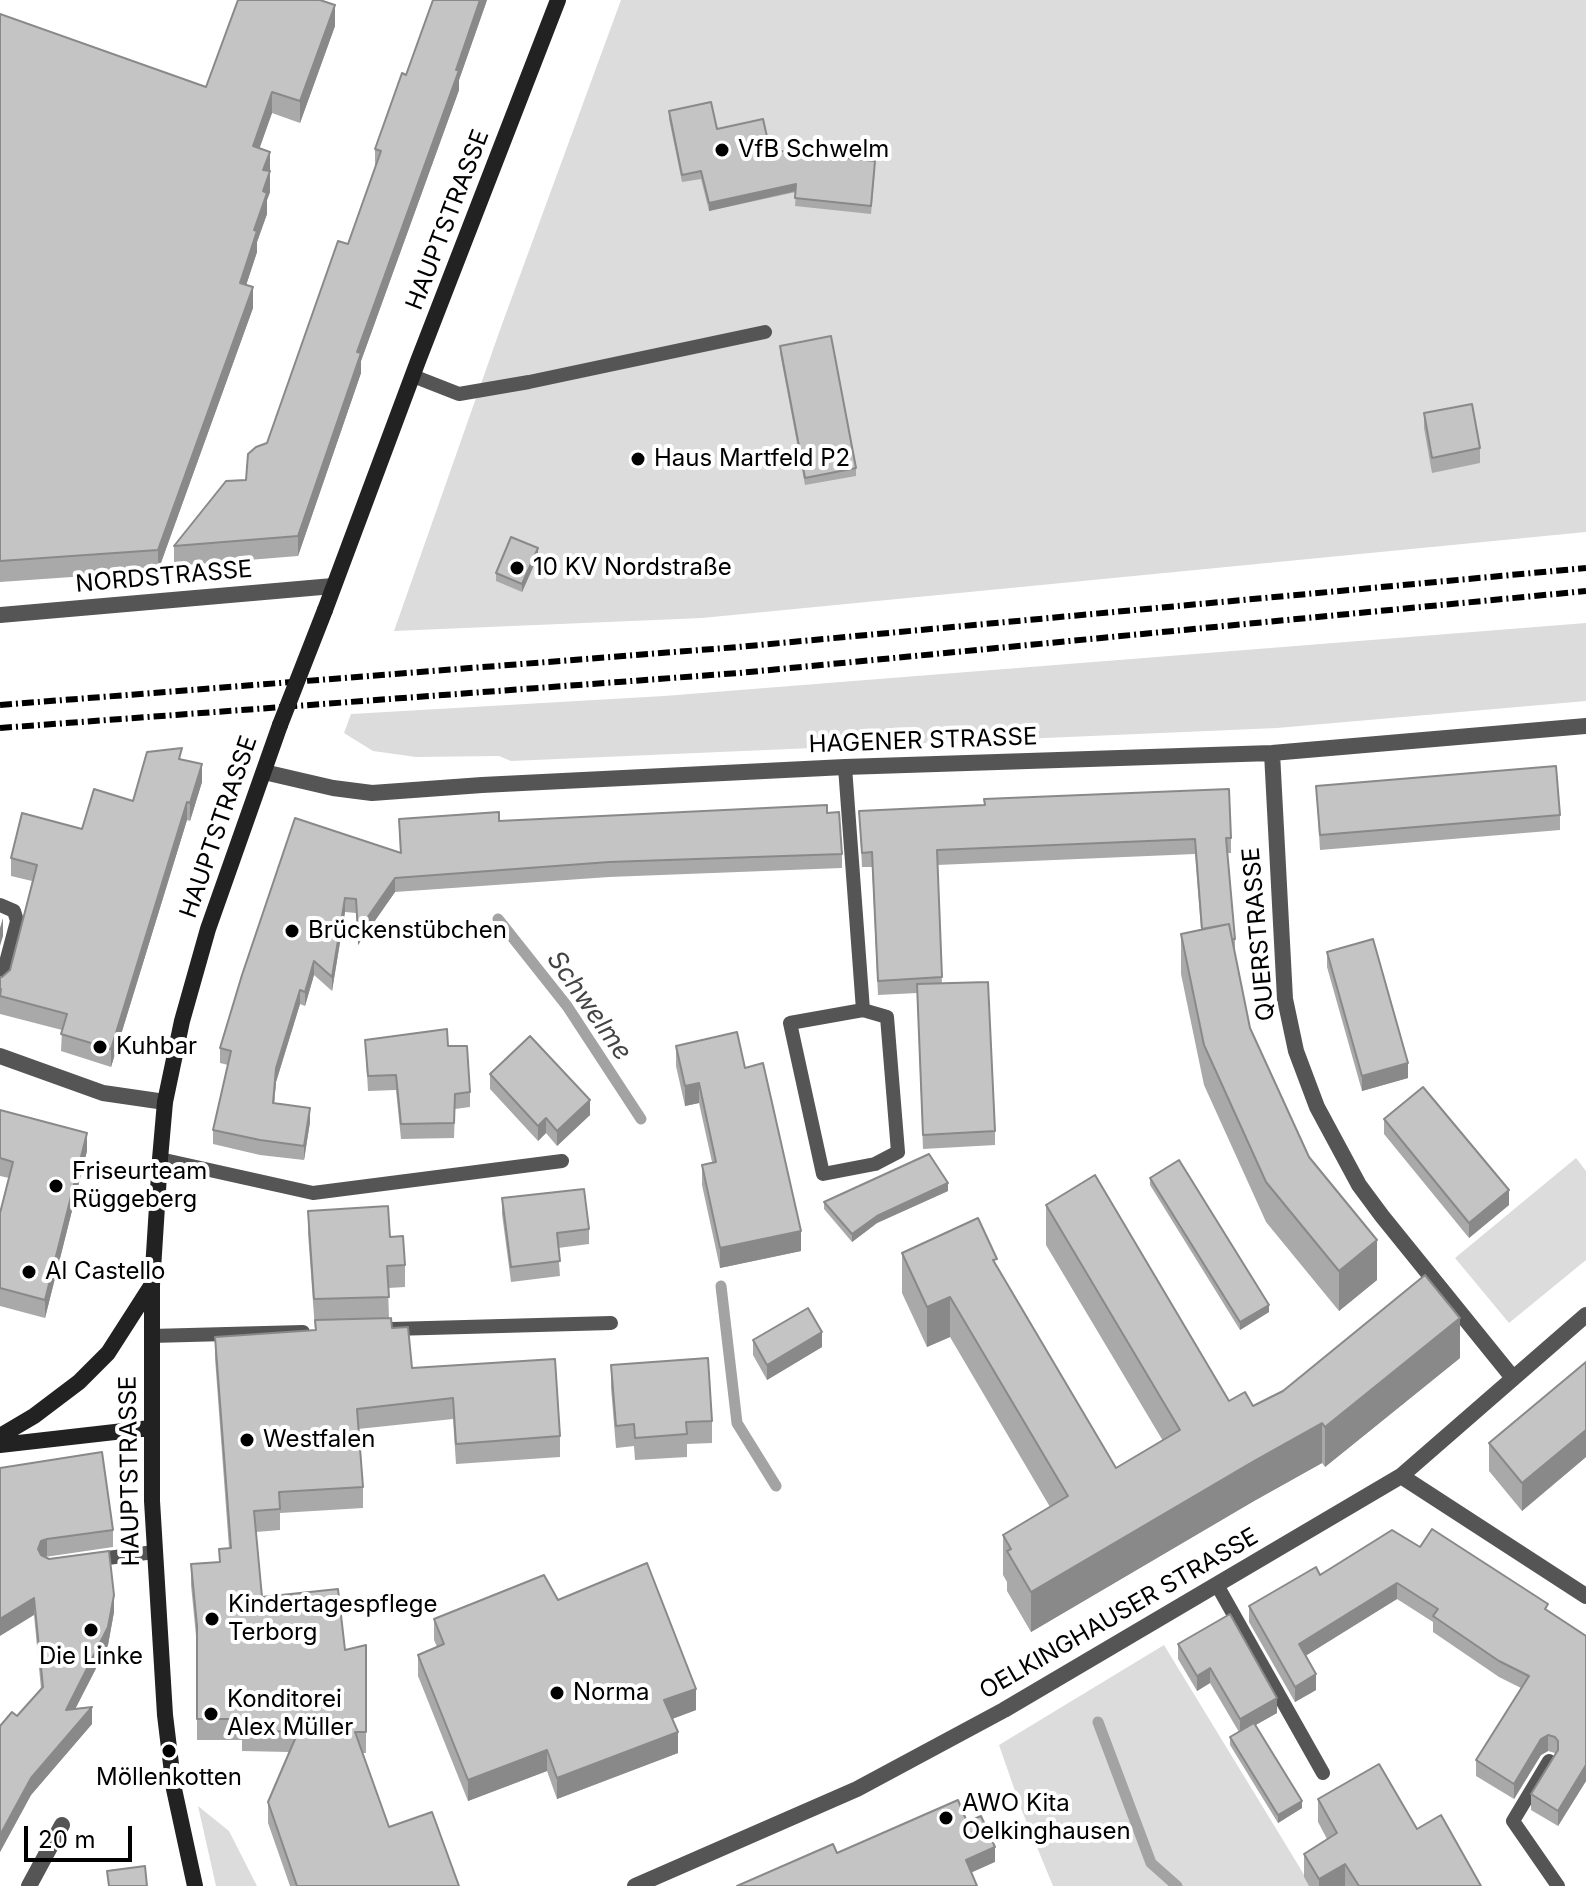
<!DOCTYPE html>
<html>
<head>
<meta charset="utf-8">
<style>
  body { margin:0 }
  #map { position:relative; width:1586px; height:1886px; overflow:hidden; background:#fff; font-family:Inter,sans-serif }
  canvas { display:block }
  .scale { position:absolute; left:24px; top:1826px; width:108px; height:36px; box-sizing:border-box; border:4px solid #000; border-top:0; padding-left:10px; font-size:24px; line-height:28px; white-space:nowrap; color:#000; -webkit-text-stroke:6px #fff; paint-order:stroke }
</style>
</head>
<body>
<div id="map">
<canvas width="1586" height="1886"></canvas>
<div class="scale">20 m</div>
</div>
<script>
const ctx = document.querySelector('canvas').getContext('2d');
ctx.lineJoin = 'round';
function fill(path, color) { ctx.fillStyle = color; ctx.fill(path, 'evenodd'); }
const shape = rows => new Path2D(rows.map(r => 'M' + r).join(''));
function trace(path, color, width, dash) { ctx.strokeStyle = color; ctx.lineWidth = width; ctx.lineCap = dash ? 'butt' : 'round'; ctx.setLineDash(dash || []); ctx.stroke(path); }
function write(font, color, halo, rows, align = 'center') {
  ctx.font = font + ' Inter,sans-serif'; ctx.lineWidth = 8; ctx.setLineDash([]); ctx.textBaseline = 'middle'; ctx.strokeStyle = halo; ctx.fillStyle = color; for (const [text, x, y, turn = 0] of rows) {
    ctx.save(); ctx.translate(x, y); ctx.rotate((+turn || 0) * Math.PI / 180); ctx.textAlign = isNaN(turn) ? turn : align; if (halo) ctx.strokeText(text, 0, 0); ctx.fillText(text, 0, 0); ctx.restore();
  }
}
fill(shape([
  [621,0,1586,0,1586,532,702,618,394,631,501,327],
  [1586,623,1586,701,1277,728,511,761,499,756,416,757,373,751,344,733,351,714,664,696],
  [1576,1158,1586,1171,1586,1260,1509,1323,1455,1258],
  [1164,1645,1311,1886,1053,1886,1022,1811,999,1745],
  [198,1806,229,1831,257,1886,216,1886]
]), '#dcdcdc');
trace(shape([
  [498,919,567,1006,641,1119],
  [721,1286,737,1423,776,1486],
  [1098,1722,1151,1863,1177,1886]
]), '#a3a3a3', 11);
trace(shape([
  [413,376,459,394,529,382,765,332],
  [845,767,863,1010,887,1017,898,1152,875,1164,823,1174,790,1023,863,1010],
  [0,905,14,911,17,921,0,985],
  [160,1159,313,1193,562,1161],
  [392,1329,611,1323],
  [151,1336,303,1332],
  [92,1560,154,1552],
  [1217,1585,1323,1773],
  [1549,1761,1513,1821,1558,1886]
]), '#555', 14);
trace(shape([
  [0,615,333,586],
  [1272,753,1285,999,1296,1051,1317,1107,1359,1185,1382,1216,1513,1378],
  [264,772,333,788,372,793,482,785,845,767,1272,753,1586,726],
  [0,1056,103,1093,165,1102],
  [1401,1476,1586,1596],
  [29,1886,62,1825],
  [635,1886,857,1789,1004,1710,1401,1476,1586,1315]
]), '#555', 16);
trace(shape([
  [325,610,418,361,558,0],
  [0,1436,34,1416,79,1382,108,1353,151,1286],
  [0,1445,150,1428],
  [195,1886,174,1789,165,1715,152,1501,152,1285,160,1159,165,1102,182,1021,208,929,280,725]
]), '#222', 16);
trace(shape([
  [0,705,738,647,1586,568],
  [0,728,739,673,1586,591]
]), '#000', 6, [12, 4, 2, 4]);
trace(shape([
  [280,725,325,610]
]), '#222', 16);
fill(shape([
  [433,0,487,0,459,80,459,90,361,361,361,373,298,556,174,566,174,546,246,480,267,443,348,244,375,168,375,149,406,75],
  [0,14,206,87,335,26,300,123,272,113,259,148,270,152,270,192,267,200,267,214,257,242,257,252,246,285,253,308,158,571,0,582],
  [669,111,717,129,770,150,875,169,871,214,795,206,796,192,709,211,701,179,682,182,669,119],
  [780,346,856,468,856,476,805,485,780,353],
  [1424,413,1480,448,1480,463,1432,473,1424,428],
  [538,556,522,592,496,581,496,573],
  [182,760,202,782,190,821,187,820,111,1067,61,1051,62,1030,0,1014,0,977,2,977,10,970,32,881,11,876,11,858,82,829,133,801],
  [1316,786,1560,815,1560,830,1320,850],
  [859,811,1231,838,1231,853,1227,853,1235,939,1235,953,1250,1028,1309,1157,1377,1280,1339,1311,1266,1222,1204,1085,1181,974,1181,934,1201,929,1195,854,937,865,942,983,995,1131,995,1145,923,1149,917,993,878,995,872,867,862,867],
  [827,813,842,854,842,868,609,877,395,892,358,945,356,913,345,912,332,991,314,975,305,1006,300,1004,276,1082,274,1103,310,1122,304,1160,260,1155,213,1144,213,1130,228,1065,220,1063,220,1048,242,975,400,853,399,819,499,821],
  [1327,952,1408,1078,1362,1091,1327,967],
  [365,1040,448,1046,470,1092,470,1107,455,1109,454,1138,401,1139,396,1090,368,1091],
  [676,1046,745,1068,801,1251,720,1268,702,1185,702,1165,712,1162,699,1103,685,1106,676,1066],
  [490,1074,590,1115,557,1146,546,1133,538,1141,490,1089],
  [0,1110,87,1151,45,1318,0,1306,0,1214,9,1178,0,1176],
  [1384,1119,1509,1205,1469,1238,1384,1134],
  [1150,1178,1269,1312,1240,1330,1150,1185],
  [948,1191,877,1223,852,1242,824,1209,824,1202],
  [502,1198,589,1229,589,1244,558,1248,560,1276,511,1282,502,1214],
  [1046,1205,1229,1401,1253,1406,1460,1358,1325,1467,1322,1463,1254,1501,1031,1632,1007,1591,1007,1582,1003,1575,1003,1535,1050,1507,950,1337,927,1347,902,1293,902,1253,997,1266,1116,1468,1163,1441,1046,1245],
  [308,1211,390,1237,405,1265,405,1287,388,1288,389,1318,392,1328,412,1368,560,1436,560,1457,456,1464,453,1419,358,1429,363,1487,363,1508,280,1513,280,1530,256,1532,262,1597,345,1650,366,1645,366,1753,362,1753,389,1827,459,1886,290,1886,268,1823,268,1802,289,1752,242,1751,242,1740,197,1740,197,1646,191,1585,191,1564,219,1562,219,1549,229,1548,215,1358,215,1337,315,1330,308,1233],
  [753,1340,822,1347,767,1380,753,1355],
  [1586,1362,1586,1457,1522,1511,1489,1471,1489,1443],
  [611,1365,712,1421,712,1443,687,1444,687,1457,635,1460,634,1446,616,1448,611,1388],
  [0,1468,113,1530,113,1547,45,1557,114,1612,108,1645,75,1709,92,1724,31,1795,0,1852,0,1726,17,1716,41,1689,34,1615],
  [1420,1547,1548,1610,1586,1636,1586,1781,1558,1826,1531,1810,1531,1794,1555,1753,1548,1751,1541,1755,1514,1799,1476,1776,1476,1760,1521,1688,1499,1677,1433,1632,1433,1622,1397,1599,1306,1655,1316,1690,1295,1702,1249,1622,1249,1606,1320,1575],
  [558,1600,696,1710,672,1719,678,1753,557,1799,547,1771,468,1801,418,1676,418,1655,437,1647,434,1640,434,1619],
  [1178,1644,1277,1713,1255,1725,1302,1808,1278,1823,1230,1745,1230,1737,1239,1732,1210,1683,1197,1691,1178,1659],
  [1318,1799,1417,1829,1481,1886,1309,1886,1304,1877,1304,1854,1327,1839,1318,1822]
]), '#a9a9a9');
fill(shape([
  [480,0,487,0,459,80,459,90,361,361,361,373,298,556,298,536,357,352],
  [335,5,335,26,300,123,300,101],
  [272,92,272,113,253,167,253,146],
  [270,152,270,192,267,200,267,214,257,242,257,252,240,304,240,283,254,230,263,170],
  [796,184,796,191,709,211,709,203],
  [253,287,253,308,158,571,158,550],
  [538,548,538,556,522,592,522,584],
  [202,764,202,782,190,821,190,803],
  [187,802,187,820,111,1067,111,1049],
  [395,878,395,892,358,945,358,931],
  [345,898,345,912,332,991,332,977],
  [3,918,3,936,0,946,0,928],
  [314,961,314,975,305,1006,305,992],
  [300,990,300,1004,276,1082,273,1117,276,1068],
  [1408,1063,1408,1078,1362,1091,1362,1076],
  [699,1083,699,1103,685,1106,685,1086],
  [590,1100,590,1115,557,1146,557,1131],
  [310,1108,310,1122,304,1160,304,1146],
  [546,1118,546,1133,538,1141,538,1126],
  [87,1133,87,1151,45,1318,45,1300],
  [948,1183,948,1191,877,1223,852,1242,852,1234,877,1216],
  [1509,1190,1509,1205,1469,1238,1469,1223],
  [801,1231,801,1251,720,1268,720,1248],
  [1377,1240,1377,1280,1339,1311,1339,1271],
  [950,1297,950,1337,927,1347,927,1307],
  [1269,1305,1269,1312,1240,1330,1240,1322],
  [1460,1318,1460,1358,1325,1467,1325,1427],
  [822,1332,822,1347,767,1380,767,1365],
  [1322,1423,1322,1463,1254,1501,1031,1632,1031,1592,1254,1461],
  [1586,1430,1586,1457,1522,1511,1522,1483],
  [47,1539,47,1556,41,1559,38,1549,41,1541],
  [1397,1583,1397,1599,1299,1660,1299,1644],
  [114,1595,114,1612,108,1645,66,1727,66,1710],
  [34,1598,34,1615,0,1636,0,1619],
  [1210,1668,1210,1683,1197,1691,1197,1676],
  [1316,1674,1316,1690,1295,1702,1295,1687],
  [696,1689,696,1710,664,1722,664,1700],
  [1277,1698,1277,1713,1240,1734,1240,1719],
  [92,1707,92,1724,31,1795,0,1852,0,1835,31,1778],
  [678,1732,678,1753,557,1799,557,1778],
  [1548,1735,1548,1751,1541,1755,1514,1799,1514,1784,1541,1739],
  [547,1750,547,1771,468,1801,468,1780],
  [1586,1765,1586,1781,1558,1826,1558,1811],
  [1302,1801,1302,1808,1278,1823,1278,1815],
  [995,1847,995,1862,966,1875,966,1860],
  [1345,1864,1345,1886,1319,1886,1319,1879]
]), '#898989');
const building = shape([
  [238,0,320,0,335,5,300,101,272,92,253,146,270,152,263,170,270,171,263,191,267,193,254,230,257,231,240,283,253,287,158,550,0,561,0,14,206,87,238,0],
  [433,0,480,0,456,70,459,70,357,352,361,353,298,536,174,546,226,481,246,480,248,454,256,447,267,443,338,241,348,244,381,151,375,149,402,73,406,75,433,0],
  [711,102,717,129,763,119,770,150,875,161,871,206,795,198,796,184,709,203,701,171,682,175,669,111,711,102],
  [831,336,856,468,805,478,780,346,831,336],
  [1472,404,1480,448,1432,458,1424,413,1472,404],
  [511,537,538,548,522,584,496,573,511,537],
  [182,748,179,759,202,764,190,803,187,802,111,1049,61,1034,67,1014,0,996,1,989,0,989,0,977,2,977,10,970,37,865,11,858,22,813,82,829,94,789,133,801,147,752,182,748],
  [1556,766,1560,815,1320,835,1316,786,1556,766],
  [1229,789,1231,838,1226,838,1235,939,1232,939,1229,924,1202,929,1195,839,937,850,942,977,878,981,872,852,862,853,859,811,985,805,984,799,1229,789],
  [827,805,827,813,839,812,842,854,609,862,395,878,358,931,356,899,345,898,332,977,314,961,305,992,300,990,276,1068,273,1103,310,1108,304,1146,260,1140,213,1130,231,1051,220,1048,242,975,295,818,401,853,399,819,499,812,499,821,827,805],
  [1229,924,1250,1028,1309,1157,1377,1240,1339,1271,1266,1182,1204,1045,1181,934,1229,924],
  [1373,939,1408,1063,1362,1076,1327,952,1373,939],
  [988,982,995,1131,923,1135,917,984,988,982],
  [447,1029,448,1046,467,1046,470,1092,455,1094,454,1123,401,1124,396,1075,368,1076,365,1040,447,1029],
  [737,1032,745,1068,763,1063,801,1231,720,1248,702,1165,716,1162,699,1083,685,1086,676,1046,737,1032],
  [530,1036,590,1100,557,1131,546,1118,538,1126,490,1074,530,1036],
  [1423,1087,1509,1190,1469,1223,1384,1119,1423,1087],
  [0,1110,87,1133,45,1300,0,1288,0,1213,13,1162,0,1158,0,1110],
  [929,1154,948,1183,877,1216,852,1234,824,1202,929,1154],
  [1179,1160,1269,1305,1240,1322,1150,1178,1179,1160],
  [1095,1175,1229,1401,1245,1392,1253,1406,1283,1391,1425,1275,1460,1318,1325,1427,1322,1423,1254,1461,1031,1592,1007,1551,1011,1549,1003,1535,1068,1496,950,1297,927,1307,902,1253,978,1218,997,1259,993,1260,1116,1468,1180,1430,1046,1205,1095,1175],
  [584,1189,589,1229,557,1233,560,1261,511,1267,502,1198,584,1189],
  [388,1206,390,1237,403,1236,405,1265,387,1266,389,1297,314,1299,308,1211,388,1206],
  [808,1308,822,1332,767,1365,753,1340,808,1308],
  [391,1318,392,1328,408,1327,412,1368,555,1359,560,1436,456,1444,453,1398,357,1409,363,1487,279,1492,280,1509,254,1511,262,1597,338,1589,345,1650,366,1645,366,1732,355,1732,389,1827,432,1812,459,1886,297,1886,268,1802,298,1732,242,1730,243,1719,197,1719,197,1626,191,1564,220,1562,219,1549,231,1548,215,1337,316,1330,315,1320,391,1318],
  [708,1358,712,1421,686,1422,687,1434,635,1438,634,1424,616,1426,611,1365,708,1358],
  [1586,1362,1586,1430,1522,1483,1489,1443,1586,1362],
  [102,1452,113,1530,47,1539,41,1541,38,1549,41,1555,49,1559,109,1551,114,1595,108,1627,66,1710,92,1707,31,1778,0,1835,0,1726,12,1712,17,1716,43,1687,34,1598,0,1619,0,1468,102,1452],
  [1432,1529,1548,1604,1545,1609,1586,1636,1586,1765,1558,1811,1531,1794,1558,1750,1558,1741,1555,1737,1548,1735,1541,1739,1514,1784,1476,1760,1529,1676,1499,1661,1433,1616,1438,1609,1397,1583,1299,1644,1316,1674,1295,1687,1249,1606,1316,1567,1320,1575,1392,1530,1420,1547,1432,1529],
  [647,1563,696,1689,664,1700,678,1732,557,1778,547,1750,468,1780,418,1655,444,1644,434,1619,544,1575,558,1600,647,1563],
  [1230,1614,1277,1698,1240,1719,1210,1668,1197,1676,1178,1644,1230,1614],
  [1254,1723,1302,1801,1278,1815,1230,1737,1254,1723],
  [1379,1764,1417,1829,1441,1815,1481,1886,1359,1886,1345,1864,1319,1879,1304,1854,1337,1833,1318,1799,1379,1764],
  [958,1800,967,1822,981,1816,995,1847,966,1860,977,1886,737,1886,833,1844,837,1853,958,1800],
  [145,1866,147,1886,109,1886,107,1871,145,1866]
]);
fill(building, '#c4c4c4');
trace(building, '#898989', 2);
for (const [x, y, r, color] of [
  [722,150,8,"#000"],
  [638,459,8,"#000"],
  [517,568,8,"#000"],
  [292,931,8,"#000"],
  [100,1047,8,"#000"],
  [56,1186,8,"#000"],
  [29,1272,8,"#000"],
  [247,1440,8,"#000"],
  [212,1619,8,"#000"],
  [91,1630,8,"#000"],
  [557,1693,8,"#000"],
  [211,1714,8,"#000"],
  [169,1751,8,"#000"],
  [946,1818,8,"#000"]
]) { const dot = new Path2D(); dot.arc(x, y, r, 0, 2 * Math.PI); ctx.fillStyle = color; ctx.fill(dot); trace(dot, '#fff', 3); }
write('24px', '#000', '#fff', [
  ["VfB Schwelm",738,150],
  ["Haus Martfeld P2",654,459],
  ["10 KV Nordstraße",533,568],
  ["Brückenstübchen",308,931],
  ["Kuhbar",116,1047],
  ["Friseurteam",72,1172],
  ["Rüggeberg",72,1200],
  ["Al Castello",45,1272],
  ["Westfalen",263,1440],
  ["Kindertagespflege",228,1605],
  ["Terborg",228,1633],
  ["Die Linke",91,1657,"center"],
  ["Norma",573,1693],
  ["Konditorei",227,1700],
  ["Alex Müller",227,1728],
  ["Möllenkotten",169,1778,"center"],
  ["AWO Kita",962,1804],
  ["Oelkinghausen",962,1832]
], 'left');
write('24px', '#000', '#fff', [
  ["HAUPTSTRASSE",448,220,-69],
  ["NORDSTRASSE",164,577,-5],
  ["HAGENER STRASSE",923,741,-2],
  ["HAUPTSTRASSE",219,827,-71],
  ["QUERSTRASSE",1259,934,-95],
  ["HAUPTSTRASSE",130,1471,-91],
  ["OELKINGHAUSER STRASSE",1119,1614,-30]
]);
write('italic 26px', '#444', '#fff', [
  ["Schwelme",589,1006,55]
]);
</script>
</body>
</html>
